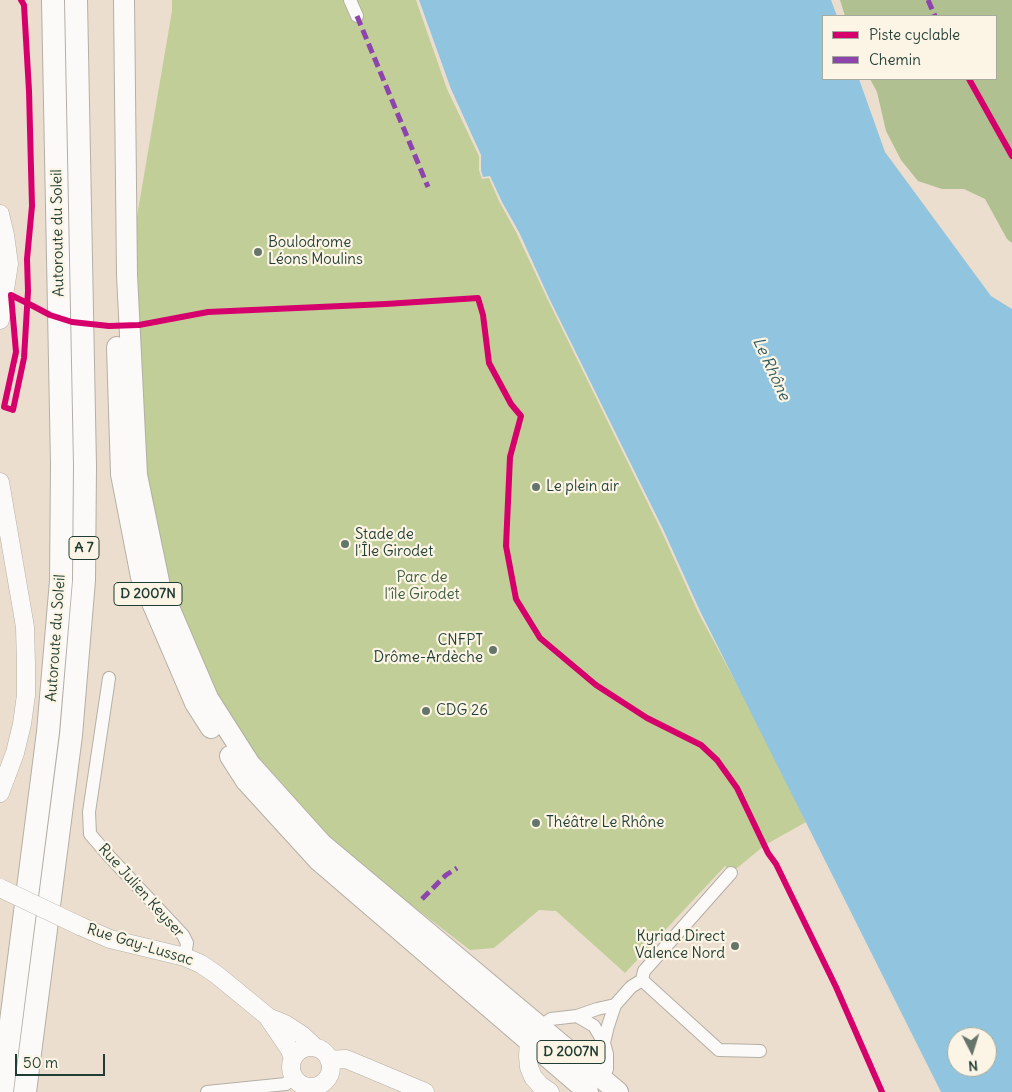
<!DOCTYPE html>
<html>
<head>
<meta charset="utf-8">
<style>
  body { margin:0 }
  #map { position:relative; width:1012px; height:1092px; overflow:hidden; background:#ebdecf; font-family:Delius,sans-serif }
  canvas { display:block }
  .legend { position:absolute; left:822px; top:15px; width:175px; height:65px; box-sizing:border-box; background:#fcf5e5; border:1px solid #a4ab9e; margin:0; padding:6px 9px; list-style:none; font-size:15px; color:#1f3d34 }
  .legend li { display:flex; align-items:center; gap:10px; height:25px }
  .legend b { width:25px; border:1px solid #a4ab9e }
  .north { position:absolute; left:947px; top:1027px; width:50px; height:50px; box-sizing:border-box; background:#fcf5e5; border:1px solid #a4ab9e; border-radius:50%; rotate:175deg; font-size:14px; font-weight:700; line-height:20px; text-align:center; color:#1f3d34 }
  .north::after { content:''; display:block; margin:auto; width:18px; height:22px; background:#66756a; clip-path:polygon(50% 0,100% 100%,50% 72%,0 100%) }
  .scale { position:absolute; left:15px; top:1054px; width:90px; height:22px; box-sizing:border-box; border:2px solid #1f3d34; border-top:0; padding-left:6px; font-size:15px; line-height:18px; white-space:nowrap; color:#1f3d34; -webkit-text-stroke:4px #fcf5e5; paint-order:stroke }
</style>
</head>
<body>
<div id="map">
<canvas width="1012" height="1092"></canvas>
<ul class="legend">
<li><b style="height:6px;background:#d6006c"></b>Piste cyclable</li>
<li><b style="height:6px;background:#8e44ad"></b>Chemin</li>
</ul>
<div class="north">N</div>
<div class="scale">50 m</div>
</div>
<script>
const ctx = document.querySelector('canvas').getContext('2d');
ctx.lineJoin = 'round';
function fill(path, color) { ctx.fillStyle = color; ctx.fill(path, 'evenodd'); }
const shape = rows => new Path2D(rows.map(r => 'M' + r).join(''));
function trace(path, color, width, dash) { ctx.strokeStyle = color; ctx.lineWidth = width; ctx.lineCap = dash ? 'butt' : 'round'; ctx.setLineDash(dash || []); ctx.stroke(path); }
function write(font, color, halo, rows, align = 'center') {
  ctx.font = font + ' Delius,sans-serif'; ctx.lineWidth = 4.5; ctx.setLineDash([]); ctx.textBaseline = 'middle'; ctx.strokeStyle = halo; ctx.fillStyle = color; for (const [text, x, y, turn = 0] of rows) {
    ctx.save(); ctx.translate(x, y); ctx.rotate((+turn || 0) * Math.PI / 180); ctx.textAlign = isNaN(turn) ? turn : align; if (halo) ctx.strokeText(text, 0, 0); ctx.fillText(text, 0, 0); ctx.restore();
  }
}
fill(shape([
  [172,0,416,0,447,89,479,156,479,170,482,179,489,178,499,201,516,232,547,298,661,530,698,612,755,718,806,822,765,845,731,873,725,866,625,973,556,911,539,910,494,948,470,950,414,907,322,844,250,764,160,586,137,475,127,275,172,11]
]), '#c1ce97');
fill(shape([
  [840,0,1012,0,1012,243,1007,239,985,199,964,189,942,189,918,181,901,160,886,131,877,92,870,79,996,79,996,16,845,16]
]), '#b0c091');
fill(shape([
  [419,0,831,0,837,16,823,16,823,79,859,79,885,152,991,296,1012,309,1012,1092,941,1092,700,611,663,529,549,298,519,232,502,202,490,176,483,177,481,170,481,155,451,89],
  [957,1037,987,1037,987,1067,957,1067]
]), '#91c4de');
const street = shape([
  [350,0,357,16],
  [109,678,89,812,90,834,108,855,183,935,187,943,185,957],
  [642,980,719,1050,760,1051],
  [577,1016,597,1009,615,1005],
  [539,1027,551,1019,577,1016,594,1026,604,1043,607,1054,607,1069,602,1078],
  [604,1043,608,1026,615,1005,631,987,642,980,644,971,731,873],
  [207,1092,286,1084,293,1076]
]);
const secondary = shape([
  [0,214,5,235,9,264,0,320],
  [0,482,25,627,26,664,26,695,22,724,15,753,0,793],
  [80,926,110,939,185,957,201,964,217,975,267,1016,290,1050,293,1059],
  [268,1017,285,1024,302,1035,316,1048],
  [529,1042,528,1056,529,1067,533,1077,540,1085,550,1092],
  '291 1067a20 20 0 1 1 40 0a20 20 0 1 1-40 0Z',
  [329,1060,346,1059,425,1092]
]);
const primary = shape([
  [124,0,127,275,137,475,160,586,208,698,250,764,322,844,618,1092],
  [117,347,121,474,141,577,195,703,211,728],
  [230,756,246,781,319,861,588,1092]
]);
const highway = shape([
  [2,1092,48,732,61,581,62,465,53,0],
  [25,1092,71,735,84,580,85,466,76,0]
]);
trace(street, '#b4afa5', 14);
trace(secondary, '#b4afa5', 19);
trace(primary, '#b4afa5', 22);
trace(highway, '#b4afa5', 24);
trace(street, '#fcfaf8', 12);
trace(secondary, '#fcfaf8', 18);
trace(primary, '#fcfaf8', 20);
trace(highway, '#fcfaf8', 22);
const secondaryBridge = shape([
  [0,888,80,926]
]);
trace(secondaryBridge, '#b4afa5', 19, []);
trace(secondaryBridge, '#fcfaf8', 18);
trace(shape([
  [928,0,935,16],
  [357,16,428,187],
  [422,899,446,875,457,868]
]), '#8e44ad', 5, [10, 5]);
trace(shape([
  [21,0,24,5,29,91,32,206,27,259,28,291,24,358,13,410,4,407,16,352,11,295,33,306,50,315,72,322,109,326,139,325,208,312,386,304,478,298,483,315,489,363,511,404,521,416,510,457,506,546,516,599,540,638,596,685,647,718,701,745,717,760,737,788,768,853,776,864,836,987,882,1092],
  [969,79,1012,156]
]), '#d6006c', 6);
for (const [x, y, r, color] of [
  [258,252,5,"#66756a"],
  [536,487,5,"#66756a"],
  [345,544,5,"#66756a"],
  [493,650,5,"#66756a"],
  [426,711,5,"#66756a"],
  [536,823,5,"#66756a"],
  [735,946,5,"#66756a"]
]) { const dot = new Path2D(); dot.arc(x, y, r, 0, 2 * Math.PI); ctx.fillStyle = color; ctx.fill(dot); trace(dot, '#fcf5e5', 2); }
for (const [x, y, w] of [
  [84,548,30],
  [148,594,68],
  [571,1052,68]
]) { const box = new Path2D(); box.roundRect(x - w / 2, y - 11.5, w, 23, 4); ctx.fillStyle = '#fcf5e5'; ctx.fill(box); trace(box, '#1f3d34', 1); }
write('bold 14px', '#1f3d34', null, [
  ["A 7",84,548],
  ["D 2007N",148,594],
  ["D 2007N",571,1052]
]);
write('15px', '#1f3d34', '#fcf5e5', [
  ["Autoroute du Soleil",58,233,-91],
  ["Autoroute du Soleil",56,638,-86],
  ["Rue Julien Keyser",141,891,48],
  ["Rue Gay-Lussac",140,945,17]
]);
write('15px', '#1f3d34', '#fcf5e5', [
  ["Boulodrome",268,243],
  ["Léons Moulins",268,260],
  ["Le plein air",546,487],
  ["Stade de",355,535],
  ["l'Île Girodet",355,552],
  ["CNFPT",483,641,"right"],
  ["Drôme-Ardèche",483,658,"right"],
  ["CDG 26",436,711],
  ["Théâtre Le Rhône",546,823],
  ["Kyriad Direct",725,937,"right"],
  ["Valence Nord",725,954,"right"]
], 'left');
write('15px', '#3f5e42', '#fcf5e5', [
  ["Parc de",422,578],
  ["l'île Girodet",422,595]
]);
write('italic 16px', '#325c60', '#fcf5e5', [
  ["Le Rhône",771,369,65]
]);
</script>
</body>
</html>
